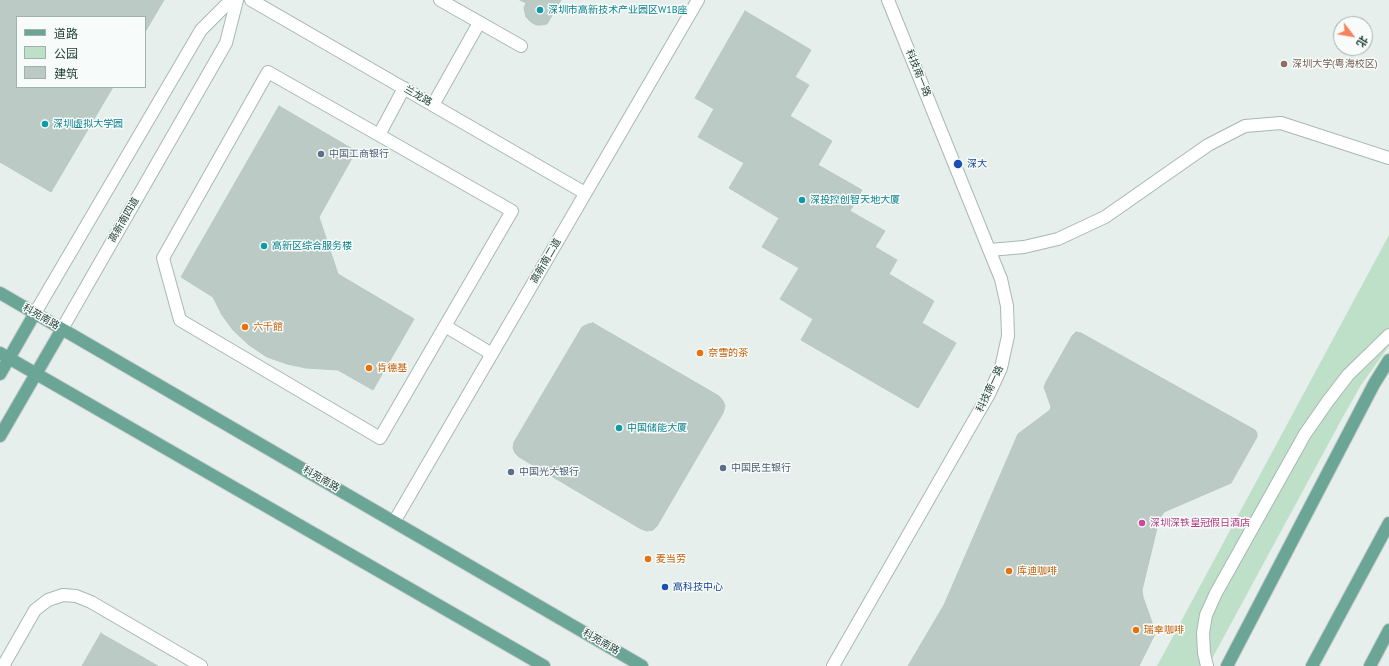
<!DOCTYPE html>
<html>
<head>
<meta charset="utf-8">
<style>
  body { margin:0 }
  #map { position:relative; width:1389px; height:666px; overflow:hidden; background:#e6efeb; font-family:"PT Sans","Noto Sans SC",sans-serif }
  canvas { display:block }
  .legend { position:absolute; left:16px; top:16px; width:130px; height:72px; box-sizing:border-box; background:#f7fbf9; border:1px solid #a3b1ad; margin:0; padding:5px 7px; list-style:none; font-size:12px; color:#24423a }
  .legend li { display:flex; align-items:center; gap:8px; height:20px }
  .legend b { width:20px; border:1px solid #a3b1ad }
  .north { position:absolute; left:1333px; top:16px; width:40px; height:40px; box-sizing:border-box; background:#f7fbf9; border:1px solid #a3b1ad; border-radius:50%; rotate:121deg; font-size:11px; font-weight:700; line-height:16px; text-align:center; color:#24423a }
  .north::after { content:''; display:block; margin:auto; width:14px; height:18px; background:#f4845f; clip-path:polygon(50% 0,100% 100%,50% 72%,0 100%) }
</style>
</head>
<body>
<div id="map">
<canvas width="1389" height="666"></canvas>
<ul class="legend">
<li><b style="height:5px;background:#6aa596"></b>道路</li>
<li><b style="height:11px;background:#bfe0c8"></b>公园</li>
<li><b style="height:11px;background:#bbcac4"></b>建筑</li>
</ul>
<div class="north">北</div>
</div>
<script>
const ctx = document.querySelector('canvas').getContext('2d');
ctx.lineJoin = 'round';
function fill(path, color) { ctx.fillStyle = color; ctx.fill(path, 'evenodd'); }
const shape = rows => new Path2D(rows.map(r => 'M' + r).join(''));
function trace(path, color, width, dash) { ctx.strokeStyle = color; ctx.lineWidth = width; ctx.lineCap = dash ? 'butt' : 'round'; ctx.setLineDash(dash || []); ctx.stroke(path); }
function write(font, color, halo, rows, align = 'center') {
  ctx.font = font + ' "PT Sans","Noto Sans SC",sans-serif'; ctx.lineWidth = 3; ctx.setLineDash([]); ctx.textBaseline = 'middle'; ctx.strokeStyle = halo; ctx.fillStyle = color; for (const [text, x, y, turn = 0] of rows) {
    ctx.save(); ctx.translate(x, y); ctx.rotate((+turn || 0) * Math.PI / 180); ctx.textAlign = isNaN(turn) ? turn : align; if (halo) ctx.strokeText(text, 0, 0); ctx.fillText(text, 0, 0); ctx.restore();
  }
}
fill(shape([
  [1389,235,1389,346,1361,385,1344,415,1208,666,1157,666]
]), '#bfe0c8');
const building = shape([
  [0,0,164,0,145,32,145,17,17,17,17,87,113,87,51,192,0,162,0,0],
  [520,0,561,0,547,24,541,25,536,25,531,22,526,17,524,8,526,3,520,0],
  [745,11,811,50,795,77,809,85,790,116,832,141,818,165,862,190,850,211,885,231,875,247,897,260,889,274,934,301,922,323,956,343,918,408,801,340,813,319,780,299,799,268,762,247,779,218,729,188,744,163,698,137,714,109,695,98,745,11],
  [279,106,356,151,319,217,338,274,414,319,373,390,338,370,306,368,287,364,267,357,249,345,233,330,222,315,213,297,181,277,279,106],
  [593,323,719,396,723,401,725,406,723,413,657,526,653,530,647,531,641,529,519,457,515,453,513,448,514,442,582,327,588,324,593,323],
  [1076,332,1081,333,1255,430,1257,433,1257,437,1231,483,1164,512,1159,520,1142,590,1143,597,1155,631,1154,636,1139,666,908,666,944,605,1018,434,1050,410,1051,407,1044,387,1046,382,1072,336,1076,332],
  [101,633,102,634,158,666,82,666,101,633]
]);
fill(building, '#bbcac4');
trace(building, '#b8c9c2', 1);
const minor = shape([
  [251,0,585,193],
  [440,0,521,46],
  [404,88,379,135,512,211,445,326,492,354],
  [433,105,479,23],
  [379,135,268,72,163,258,180,320,380,438,445,326],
  [990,250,1024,247,1058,239,1105,217,1208,145,1245,126,1281,123,1389,158],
  [35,313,201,30,231,0],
  [62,329,226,43,237,0],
  [394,522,698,0],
  [3,666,35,610,48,600,63,595,76,596,91,602,201,666],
  [833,666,989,394,1001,368,1008,336,1007,306,1001,279,888,0],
  [1207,666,1204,653,1203,633,1206,615,1216,593,1305,434,1328,401,1348,375,1389,335]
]);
const major = shape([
  [0,293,642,666],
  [0,353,544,666],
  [0,374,35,313],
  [0,436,62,329],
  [1227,666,1374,384,1389,360],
  [1312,666,1389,523],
  [1370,666,1389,630]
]);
trace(minor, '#a8b8b2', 14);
trace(major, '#c2cac8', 14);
trace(minor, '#fff', 12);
trace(major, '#6aa596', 12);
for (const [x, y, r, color] of [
  [540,10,4,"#0f9aa8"],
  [1284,64,4,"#8d6e63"],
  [45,124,4,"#0f9aa8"],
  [321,154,4,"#5c6f8a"],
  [958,164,5,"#1a4fb4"],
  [802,200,4,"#0f9aa8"],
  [264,246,4,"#0f9aa8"],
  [245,327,4,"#e8710a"],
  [700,353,4,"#e8710a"],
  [369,368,4,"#e8710a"],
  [619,428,4,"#0f9aa8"],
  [723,468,4,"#5c6f8a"],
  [511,472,4,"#5c6f8a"],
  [1142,523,4,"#d1479c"],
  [648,559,4,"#e8710a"],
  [1009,571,4,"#e8710a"],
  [665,587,4,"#1a4fb4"],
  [1136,630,4,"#e8710a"]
]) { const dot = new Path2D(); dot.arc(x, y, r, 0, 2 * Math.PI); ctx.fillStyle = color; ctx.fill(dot); trace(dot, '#f7fbf9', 1.5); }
write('10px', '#0d838f', '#f7fbf9', [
  ["深圳市高新技术产业园区W1B座",548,10],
  ["深圳虚拟大学园",53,124],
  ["深投控创智天地大厦",810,200],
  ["高新区综合服务楼",272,246],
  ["中国储能大厦",627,428]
], 'left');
write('10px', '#785e54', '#f7fbf9', [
  ["深圳大学(粤海校区)",1292,64]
], 'left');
write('10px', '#24423a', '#f7fbf9', [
  ["科技南一路",918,73,68],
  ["兰龙路",418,96,30],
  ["高新南四道",124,220,-60],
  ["高新南二道",546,261,-60],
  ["科苑南路",41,317,30],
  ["科技南一路",990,389,-65],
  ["科苑南路",321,479,30],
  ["科苑南路",601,642,30]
]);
write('10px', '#4e5e75', '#f7fbf9', [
  ["中国工商银行",329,154],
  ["中国民生银行",731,468],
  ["中国光大银行",519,472]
], 'left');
write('10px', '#164399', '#f7fbf9', [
  ["深大",967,164],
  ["高科技中心",673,587]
], 'left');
write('10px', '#c56008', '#f7fbf9', [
  ["六千館",253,327],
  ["奈雪的茶",708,353],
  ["肯德基",377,368],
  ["麦当劳",656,559],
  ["库迪咖啡",1017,571],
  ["瑞幸咖啡",1144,630]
], 'left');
write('10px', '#b23c85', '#f7fbf9', [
  ["深圳深铁皇冠假日酒店",1150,523]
], 'left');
</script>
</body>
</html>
